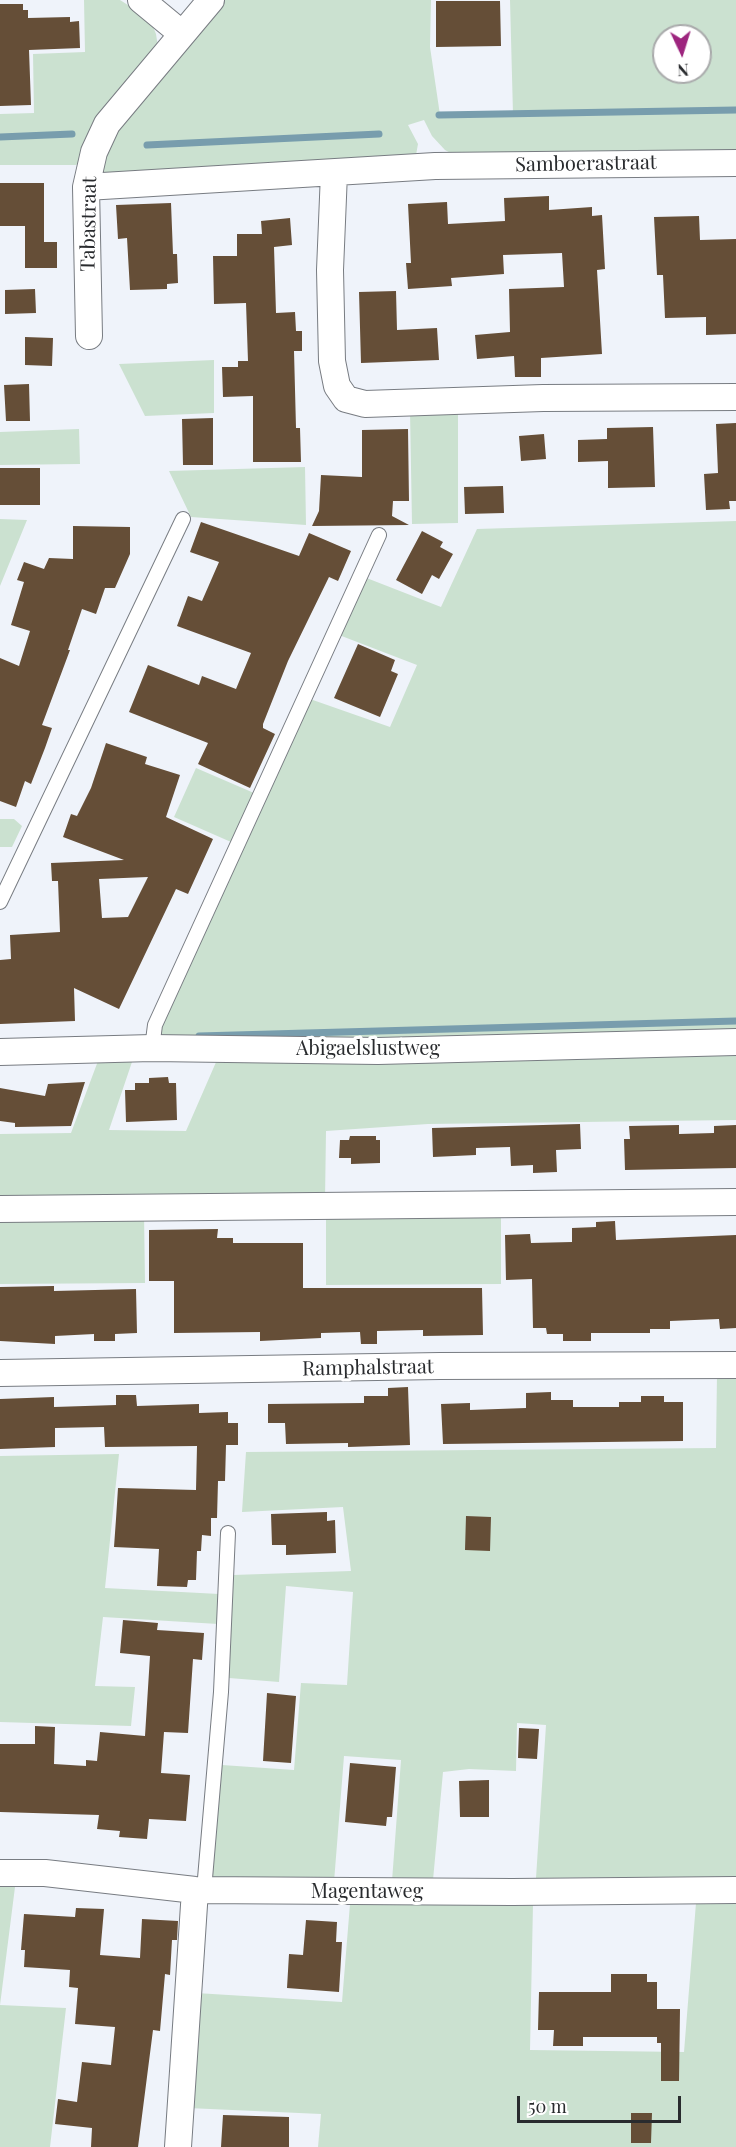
<!DOCTYPE html>
<html>
<head>
<meta charset="utf-8">
<style>
  body { margin:0 }
  #map { position:relative; width:736px; height:2147px; overflow:hidden; background:#eff3fa; font-family:"Playfair Display",serif }
  canvas { display:block }
  .north { position:absolute; left:652px; top:24px; width:60px; height:60px; box-sizing:border-box; background:#fff; border:2px solid #a9aaab; border-radius:50%; rotate:176deg; font-size:16px; font-weight:700; line-height:24px; text-align:center; color:#292b2e }
  .north::after { content:''; display:block; margin:auto; width:21px; height:27px; background:#9d257e; clip-path:polygon(50% 0,100% 100%,50% 72%,0 100%) }
  .scale { position:absolute; left:517px; top:2096px; width:164px; height:27px; box-sizing:border-box; border:3px solid #292b2e; border-top:0; padding-left:8px; font-size:18px; line-height:21px; white-space:nowrap; color:#292b2e; -webkit-text-stroke:4px #fff; paint-order:stroke }
</style>
</head>
<body>
<div id="map">
<canvas width="736" height="2147"></canvas>
<div class="north">N</div>
<div class="scale">50 m</div>
</div>
<script>
const ctx = document.querySelector('canvas').getContext('2d');
ctx.lineJoin = 'round';
function fill(path, color) { ctx.fillStyle = color; ctx.fill(path, 'evenodd'); }
const shape = rows => new Path2D(rows.map(r => 'M' + r).join(''));
function trace(path, color, width, dash) { ctx.strokeStyle = color; ctx.lineWidth = width; ctx.lineCap = dash ? 'butt' : 'round'; ctx.setLineDash(dash || []); ctx.stroke(path); }
function write(font, color, halo, rows, align = 'center') {
  ctx.font = font + ' "Playfair Display",serif'; ctx.lineWidth = 6; ctx.setLineDash([]); ctx.textBaseline = 'middle'; ctx.strokeStyle = halo; ctx.fillStyle = color; for (const [text, x, y, turn = 0] of rows) {
    ctx.save(); ctx.translate(x, y); ctx.rotate((+turn || 0) * Math.PI / 180); ctx.textAlign = isNaN(turn) ? turn : align; if (halo) ctx.strokeText(text, 0, 0); ctx.fillText(text, 0, 0); ctx.restore();
  }
}
fill(shape([
  [84,0,120,0,150,19,156,34,158,47,82,160,76,165,0,165,0,114,34,113,33,54,85,52],
  [224,0,431,0,430,47,440,115,513,114,510,0,736,0,736,155,458,157,445,150,432,136,424,120,408,125,418,144,416,155,98,178,116,125],
  [664,36,700,36,700,72,664,72],
  [214,360,214,413,145,416,119,364],
  [458,410,458,523,412,524,410,411],
  [79,429,80,464,0,465,0,432],
  [305,467,306,525,191,517,169,471],
  [0,519,27,520,0,586],
  [736,521,736,1036,159,1042,159,1029,310,699,390,727,417,665,339,635,364,577,441,607,477,529],
  [196,768,254,793,231,842,174,817],
  [0,819,14,819,22,826,12,847,0,847],
  [736,1048,736,1120,428,1124,326,1131,325,1200,0,1202,0,1134,71,1133,98,1061,133,1059,109,1130,186,1131,220,1053],
  [144,1213,145,1283,0,1284,0,1214],
  [501,1213,501,1284,326,1285,326,1215],
  [717,1374,736,1374,736,1877,536,1878,546,1725,517,1723,516,1771,469,1769,443,1772,433,1880,392,1881,401,1760,344,1756,334,1882,210,1883,222,1765,294,1770,301,1683,347,1685,353,1592,286,1586,279,1682,229,1678,233,1575,351,1571,343,1507,242,1512,246,1452,716,1448],
  [119,1454,105,1588,219,1594,218,1624,103,1617,95,1686,135,1687,131,1726,0,1722,0,1456],
  [0,1886,15,1887,0,2005,66,2008,50,2147,0,2147],
  [736,1902,736,2147,318,2147,321,2114,188,2108,196,1993,342,2002,350,1904,533,1904,530,2050,684,2052,696,1903]
]), '#cbe1d0');
trace(shape([
  [439,115,736,110],
  [0,137,72,134],
  [147,145,379,134],
  [199,1036,736,1021]
]), '#789dad', 7);
fill(shape([
  [436,1,500,1,501,46,436,47],
  [0,4,23,4,23,10,28,10,28,18,70,17,70,22,79,21,80,48,29,50,31,105,0,106],
  [0,183,44,183,44,242,57,242,57,268,25,268,25,226,0,226],
  [549,196,549,210,592,207,592,216,602,215,605,269,597,270,602,354,541,358,541,377,515,377,514,356,477,359,475,335,510,332,509,289,564,287,562,253,503,255,504,274,451,278,452,286,408,289,406,263,411,263,408,204,447,202,448,224,505,221,504,198],
  [171,203,173,254,177,254,178,283,167,284,167,289,130,290,127,238,118,239,116,205],
  [699,216,700,240,736,239,736,334,706,335,706,317,665,318,663,275,657,275,654,217],
  [290,218,292,245,274,247,276,313,295,312,296,331,302,331,302,351,294,351,296,428,300,428,301,462,253,462,253,396,223,397,222,367,238,367,238,361,248,361,246,303,214,304,213,256,237,256,237,234,262,234,261,221],
  [35,289,36,313,5,314,5,290],
  [396,291,397,330,437,328,439,360,361,363,359,292],
  [25,337,53,338,52,366,25,365],
  [29,384,30,421,6,421,4,385],
  [213,418,213,465,183,465,182,419],
  [736,423,736,501,729,501,730,509,706,510,704,474,718,473,716,424],
  [653,427,655,487,608,488,608,461,578,462,578,440,607,439,607,428],
  [408,429,409,501,393,501,392,516,409,525,312,526,319,511,321,475,362,477,362,430],
  [544,434,546,459,521,461,519,436],
  [0,468,40,468,40,505,0,505],
  [503,486,504,513,465,514,464,487],
  [201,522,299,556,309,533,351,551,338,581,329,577,288,661,263,724,263,728,275,734,250,788,198,764,208,743,129,712,148,665,199,685,202,676,236,689,251,653,177,626,188,596,202,601,219,562,190,552],
  [73,526,130,527,130,554,115,588,105,588,96,614,82,609,68,650,70,650,42,725,52,728,45,748,31,784,25,781,16,807,0,801,0,658,19,666,30,631,11,625,24,582,17,580,24,562,44,569,49,558,73,559],
  [422,531,443,542,440,547,453,554,439,579,432,575,422,594,396,580],
  [358,644,395,660,391,671,398,674,380,717,334,698],
  [106,743,147,757,145,764,180,775,166,817,213,839,188,894,176,889,119,1009,74,988,75,1021,0,1024,0,960,11,959,10,935,60,932,58,881,52,881,51,863,124,860,63,837,71,814,77,816,91,788],
  [148,877,128,917,102,918,99,879],
  [168,1077,169,1083,176,1083,177,1120,126,1122,125,1090,135,1090,135,1083,149,1083,149,1078],
  [85,1082,71,1126,15,1127,15,1123,0,1121,0,1088,45,1096,48,1084],
  [580,1124,581,1149,556,1150,557,1172,533,1173,533,1165,511,1166,510,1147,476,1148,476,1155,433,1157,432,1128],
  [679,1125,679,1134,714,1133,714,1126,736,1125,736,1168,625,1170,624,1139,630,1139,629,1126],
  [350,1136,376,1136,376,1140,380,1140,380,1163,351,1164,351,1158,339,1158,340,1140,349,1140],
  [615,1221,616,1240,736,1235,736,1328,720,1329,719,1319,670,1321,670,1329,650,1329,650,1333,591,1333,591,1341,563,1341,563,1334,547,1334,546,1328,533,1328,532,1279,506,1280,505,1235,530,1234,531,1243,572,1242,572,1228,596,1227,596,1222],
  [218,1229,217,1238,233,1238,233,1243,303,1243,303,1288,482,1288,483,1335,423,1336,423,1330,377,1331,377,1344,361,1344,360,1332,321,1333,321,1338,260,1341,260,1332,174,1333,174,1281,149,1281,149,1230],
  [54,1286,54,1291,136,1289,137,1333,115,1334,115,1341,94,1341,94,1334,55,1336,55,1344,0,1341,0,1287],
  [408,1387,410,1445,348,1447,348,1443,286,1444,285,1423,268,1423,268,1404,364,1403,364,1396,388,1396,388,1388],
  [551,1392,551,1400,573,1400,573,1407,619,1407,619,1402,641,1402,641,1396,664,1396,664,1402,683,1402,683,1441,443,1444,441,1404,470,1403,470,1410,526,1408,526,1393],
  [116,1395,136,1395,137,1406,199,1404,199,1413,228,1412,228,1423,238,1423,238,1445,226,1445,225,1481,218,1481,217,1518,211,1518,211,1536,202,1535,201,1551,197,1551,196,1580,188,1580,187,1587,157,1586,159,1549,114,1547,116,1519,118,1488,196,1490,197,1446,105,1447,104,1427,55,1428,55,1447,0,1449,0,1399,54,1397,54,1407,116,1405],
  [327,1512,327,1521,335,1520,336,1553,286,1555,286,1545,272,1545,271,1514],
  [466,1516,491,1517,490,1551,465,1550],
  [123,1620,158,1623,157,1630,204,1633,202,1660,193,1659,188,1733,164,1732,161,1773,190,1775,186,1821,149,1819,147,1839,119,1837,120,1831,97,1829,99,1815,0,1812,0,1744,35,1744,35,1726,55,1727,54,1764,86,1766,86,1760,97,1761,100,1732,145,1736,150,1656,120,1653],
  [267,1693,296,1696,291,1763,263,1761],
  [519,1728,539,1729,537,1759,518,1758],
  [350,1763,396,1767,392,1817,387,1817,386,1826,345,1822],
  [489,1780,489,1817,460,1817,459,1781],
  [76,1908,104,1909,100,1955,140,1958,142,1919,178,1921,177,1940,172,1940,170,1975,165,1974,160,2031,153,2030,138,2147,91,2147,92,2128,55,2124,58,2099,77,2102,82,2062,111,2065,115,2027,75,2024,78,1988,69,1987,70,1970,24,1967,25,1950,21,1950,24,1914,75,1917],
  [306,1920,337,1922,336,1942,342,1942,339,1992,287,1988,289,1954,303,1955],
  [611,1974,647,1974,647,1982,657,1982,657,2009,680,2009,679,2081,661,2081,661,2043,657,2043,657,2037,583,2037,583,2046,553,2046,554,2030,538,2030,539,1992,611,1992],
  [631,2113,652,2113,651,2143,631,2143],
  [223,2115,289,2117,289,2147,221,2147]
]), '#654e37');
const service = shape([
  [0,902,183,519],
  [152,1048,155,1025,379,535],
  [204,1890,221,1692,228,1533]
]);
const minor = shape([
  [141,0,181,33],
  [334,173,330,270,332,361,337,386,346,399,365,404,543,398,736,397],
  [86,187,435,166,736,163],
  [89,336,86,187,94,152,107,124,211,0],
  [0,1052,152,1048,378,1051,736,1042],
  [0,1209,736,1202],
  [0,1373,440,1366,736,1365],
  [0,1873,45,1873,195,1890,512,1892,736,1890],
  [178,2147,195,1890]
]);
trace(service, '#787c82', 16);
trace(minor, '#787c82', 28);
trace(service, '#fff', 14);
trace(minor, '#fff', 26);
write('20px', '#292b2e', '#fff', [
  ["Samboerastraat",586,164,-1],
  ["Tabastraat",89,224,-89],
  ["Abigaelslustweg",368,1049],
  ["Ramphalstraat",368,1368,-1],
  ["Magentaweg",367,1892]
]);
</script>
</body>
</html>
